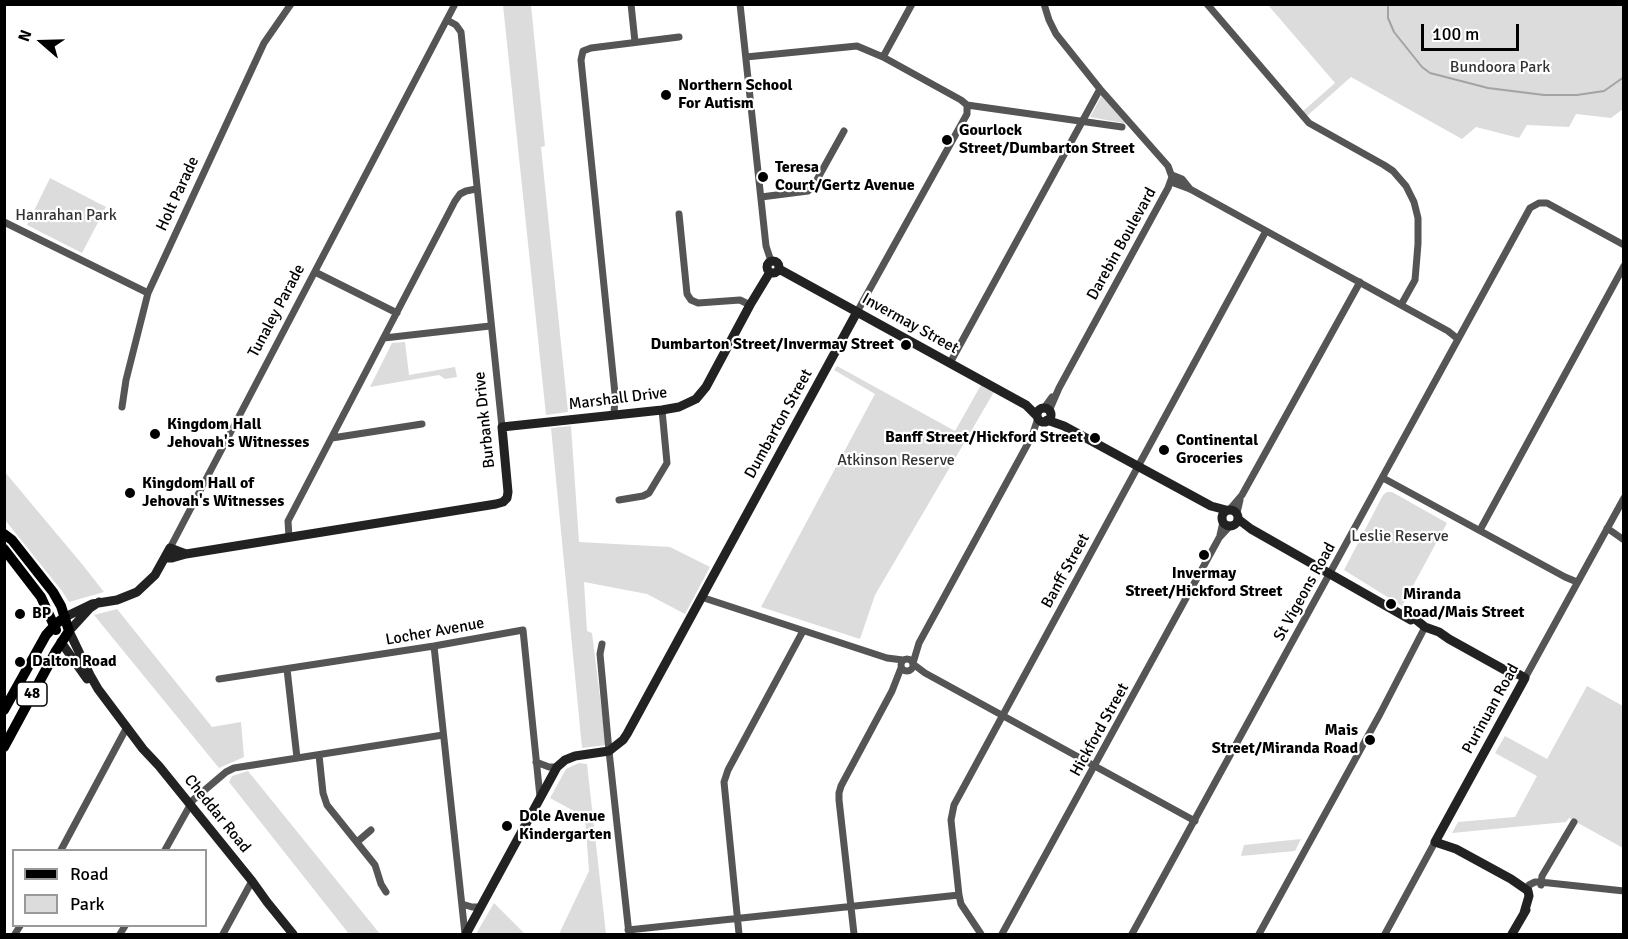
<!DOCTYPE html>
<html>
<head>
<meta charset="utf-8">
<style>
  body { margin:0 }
  #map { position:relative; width:1628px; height:939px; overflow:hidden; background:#fff; font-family:Signika,sans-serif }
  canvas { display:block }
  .frame { position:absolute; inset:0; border:6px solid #000; pointer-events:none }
  .legend { position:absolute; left:12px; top:849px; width:195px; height:78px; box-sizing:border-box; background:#fff; border:2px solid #999; margin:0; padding:8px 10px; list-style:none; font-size:18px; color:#000 }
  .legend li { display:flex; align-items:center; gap:12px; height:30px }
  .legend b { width:30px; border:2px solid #999 }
  .north { position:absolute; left:12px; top:12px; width:60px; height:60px; -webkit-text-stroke:4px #fff; paint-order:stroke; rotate:290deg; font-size:16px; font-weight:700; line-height:24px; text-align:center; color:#000 }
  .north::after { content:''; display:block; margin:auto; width:21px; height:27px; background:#000; clip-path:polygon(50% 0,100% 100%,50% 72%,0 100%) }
  .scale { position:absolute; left:1421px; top:24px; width:98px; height:27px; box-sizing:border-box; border:3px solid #000; border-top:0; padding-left:8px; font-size:18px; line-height:21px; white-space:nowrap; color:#000; -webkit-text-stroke:4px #fff; paint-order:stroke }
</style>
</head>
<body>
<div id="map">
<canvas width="1628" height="939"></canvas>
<div class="frame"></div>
<ul class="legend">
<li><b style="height:8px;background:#000"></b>Road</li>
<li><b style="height:16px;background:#dcdcdc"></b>Park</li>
</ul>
<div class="north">N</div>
<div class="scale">100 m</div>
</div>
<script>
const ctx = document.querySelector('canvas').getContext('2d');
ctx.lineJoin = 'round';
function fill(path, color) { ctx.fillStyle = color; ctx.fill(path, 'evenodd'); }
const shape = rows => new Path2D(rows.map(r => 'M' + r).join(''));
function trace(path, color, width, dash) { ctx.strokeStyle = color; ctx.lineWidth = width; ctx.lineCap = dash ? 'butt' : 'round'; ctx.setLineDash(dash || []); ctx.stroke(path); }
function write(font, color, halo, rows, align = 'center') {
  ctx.font = font + ' Signika,sans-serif'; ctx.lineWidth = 4.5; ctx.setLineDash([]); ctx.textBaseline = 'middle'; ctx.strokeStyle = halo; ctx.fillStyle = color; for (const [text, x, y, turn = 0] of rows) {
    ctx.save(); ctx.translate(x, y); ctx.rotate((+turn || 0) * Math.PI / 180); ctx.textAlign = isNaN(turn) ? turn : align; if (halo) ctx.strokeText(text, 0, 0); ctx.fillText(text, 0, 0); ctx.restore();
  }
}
fill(shape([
  [503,5,531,5,545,146,541,147,568,412,546,415],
  [1268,5,1623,5,1623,109,1611,118,1576,114,1569,127,1527,125,1519,138,1476,127,1462,139,1351,77,1307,116,1302,112,1335,83],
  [1102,95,1128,124,1090,117],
  [50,178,106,207,82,253,27,225],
  [405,342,409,375,455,367,457,377,445,379,439,375,370,387,392,343],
  [837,366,955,431,981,385,994,392,875,595,860,639,761,607,875,394,834,370],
  [571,426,579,542,670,547,710,567,685,614,647,594,584,582,587,631,592,633,606,745,582,748,551,428],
  [4,471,82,564,104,592,69,602,62,591,5,520],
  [1387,492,1392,492,1447,523,1402,606,1344,570,1383,495],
  [117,609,212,727,241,722,244,757,219,768,94,615],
  [1587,686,1623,706,1623,848,1569,818,1566,822,1452,833,1458,822,1515,817,1537,776,1495,753,1505,736,1547,759],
  [579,763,587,764,606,934,559,934,589,871,585,817,550,798,566,769],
  [248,771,380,934,349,934,229,782,232,776],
  [1301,839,1295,851,1241,856,1244,845],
  [494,903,525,934,526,934,476,934]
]), '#dcdcdc');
trace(shape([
  [1388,4,1388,18,1394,32,1422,67,1430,73,1488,88,1544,95,1577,95,1604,91,1624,77]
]), '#a3a3a3', 2);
trace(shape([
  [631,4,635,42],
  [740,4,766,246,771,261],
  [1044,4,1049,20,1056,34,1100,89,1168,166,1172,177,1168,188,1059,388,1049,411],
  [1207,4,1309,123,1384,165,1393,171,1406,186,1414,202,1418,218,1418,244,1415,280,1401,305],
  [447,20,456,25,461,32,502,427],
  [746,57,857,46,883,57,961,100,967,105,1122,127],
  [883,57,912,4],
  [1172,175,1182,179,1190,189],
  [1171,182,1190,189,1448,331,1458,339],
  [761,197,808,191,814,185,844,131],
  [679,214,687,294,691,300,698,303,740,300,750,305],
  [4,222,148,293],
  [315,272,397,313],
  [857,312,967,114,967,105],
  [384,338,490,326],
  [950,363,1100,89],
  [122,407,126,380,148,293,264,43,291,4],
  [1044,408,1052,397],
  [614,415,615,394,581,60,583,51,591,48,679,37],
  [332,438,422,424],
  [1383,478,1565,577,1577,582],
  [619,500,643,496,649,493,667,463,662,410],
  [1230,509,1242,495,1360,282],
  [1237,513,1240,500],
  [1607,528,1624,540],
  [1480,530,1624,266],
  [1220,535,1223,522],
  [289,537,288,521,455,201,460,194,466,191,476,189],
  [170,548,455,4],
  [701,597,887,658,903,660],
  [602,644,600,654,609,751,629,934],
  [434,646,465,934],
  '901 665a6 6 0 1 1 12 0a6 6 0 1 1-12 0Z',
  [913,663,919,643,1032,436,1038,418],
  [913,664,925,673,1195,821],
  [287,669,297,758],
  [1525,678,1624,498],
  [219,679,434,646,523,630,540,797],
  [319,755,323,793,327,805,375,865,381,884,386,892],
  [536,762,549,767,557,767],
  [357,842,371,830],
  [61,850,127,727],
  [165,850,193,800,226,772,234,768,443,735],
  [1541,885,1542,876,1574,822],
  [1528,891,1529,885,1535,882,1540,882,1624,891],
  [462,904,472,907,481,907],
  [628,930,959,895],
  [15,934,20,926],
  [120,934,125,926],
  [223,934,252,881],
  [739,934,724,782,728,770,803,631],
  [854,934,839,800,839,793,841,786,892,691,901,668],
  [981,934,961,904,959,895,951,820,954,805,1266,231],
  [1002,934,1219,538,1230,526],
  [1132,934,1530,208,1539,203,1547,203,1624,245],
  [1259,934,1380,714,1425,627],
  [1385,934,1435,842]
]), '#555', 7);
trace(shape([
  '767 267a6 6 0 1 1 12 0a6 6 0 1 1-12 0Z',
  [779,269,1026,405,1037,416],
  '1037 415a7 7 0 1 1 14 0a7 7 0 1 1-14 0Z',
  [1047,420,1064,426,1211,506,1226,510],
  '1222 518a8 8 0 1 1 16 0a8 8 0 1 1-16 0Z',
  [1238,519,1251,529,1411,620],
  [165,558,172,558,186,554,496,504,503,502,507,498,508,492,502,427,662,410,679,407,696,399,706,387,750,305,770,272],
  [99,602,90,608,69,631,90,675,98,689,143,749,159,766,252,881,267,902,293,934],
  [65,617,92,604,117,600,137,592,155,575,170,548,186,554],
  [1407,617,1414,618,1425,627,1439,632,1449,639,1512,674,1518,674,1525,678,1435,842,1456,849,1511,879,1524,888,1528,891,1529,896,1524,913],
  [61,642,87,679],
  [466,934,557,767,565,760,575,756,609,751,623,740,627,734,857,312],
  [1512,934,1526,910]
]), '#222', 9);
trace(shape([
  [4,534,12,540,53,592,61,606,69,631,56,651,4,747],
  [4,549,41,597,56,630],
  [4,710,46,635,57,623,65,617]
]), '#000', 10);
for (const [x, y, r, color] of [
  [666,95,6,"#000"],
  [947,140,6,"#000"],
  [763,177,6,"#000"],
  [906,345,6,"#000"],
  [155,434,6,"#000"],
  [1095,438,6,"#000"],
  [1164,450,6,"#000"],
  [130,493,6,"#000"],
  [1204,555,6,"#000"],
  [1391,604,6,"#000"],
  [20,614,6,"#000"],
  [20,662,6,"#000"],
  [1370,740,6,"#000"],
  [507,826,6,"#000"]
]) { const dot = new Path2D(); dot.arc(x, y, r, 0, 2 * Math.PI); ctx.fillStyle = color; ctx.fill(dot); trace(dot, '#fff', 2); }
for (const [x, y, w] of [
  [32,694,30]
]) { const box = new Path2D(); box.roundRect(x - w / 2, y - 12, w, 24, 4.5); ctx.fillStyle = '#fff'; ctx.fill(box); trace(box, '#000', 1.5); }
write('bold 15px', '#000', null, [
  ["48",32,694]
]);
write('16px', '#333', '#fff', [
  ["Bundoora Park",1500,68],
  ["Hanrahan Park",66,216],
  ["Atkinson Reserve",896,461],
  ["Leslie Reserve",1400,537]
]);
write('bold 16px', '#000', '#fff', [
  ["Northern School",678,86],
  ["For Autism",678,104],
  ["Gourlock",959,131],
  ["Street/Dumbarton Street",959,149],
  ["Teresa",775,168],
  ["Court/Gertz Avenue",775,186],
  ["Dumbarton Street/Invermay Street",894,345,"right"],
  ["Kingdom Hall",167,425],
  ["Jehovah's Witnesses",167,443],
  ["Banff Street/Hickford Street",1083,438,"right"],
  ["Continental",1176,441],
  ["Groceries",1176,459],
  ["Kingdom Hall of",142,484],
  ["Jehovah's Witnesses",142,502],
  ["Invermay",1204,574,"center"],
  ["Street/Hickford Street",1204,592,"center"],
  ["Miranda",1403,595],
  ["Road/Mais Street",1403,613],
  ["BP",32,614],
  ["Dalton Road",32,662],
  ["Mais",1358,731,"right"],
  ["Street/Miranda Road",1358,749,"right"],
  ["Dole Avenue",519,817],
  ["Kindergarten",519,835]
], 'left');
write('16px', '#000', '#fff', [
  ["Holt Parade",178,194,-65],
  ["Darebin Boulevard",1122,244,-61],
  ["Tunaley Parade",277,311,-62],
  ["Invermay Street",910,324,29],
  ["Marshall Drive",618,399,-7],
  ["Burbank Drive",485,420,-96],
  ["Dumbarton Street",779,424,-61],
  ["Banff Street",1066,571,-61],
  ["St Vigeons Road",1305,592,-61],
  ["Locher Avenue",435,632,-10],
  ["Purinuan Road",1491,709,-61],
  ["Hickford Street",1100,730,-61],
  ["Cheddar Road",217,814,51]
]);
</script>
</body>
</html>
